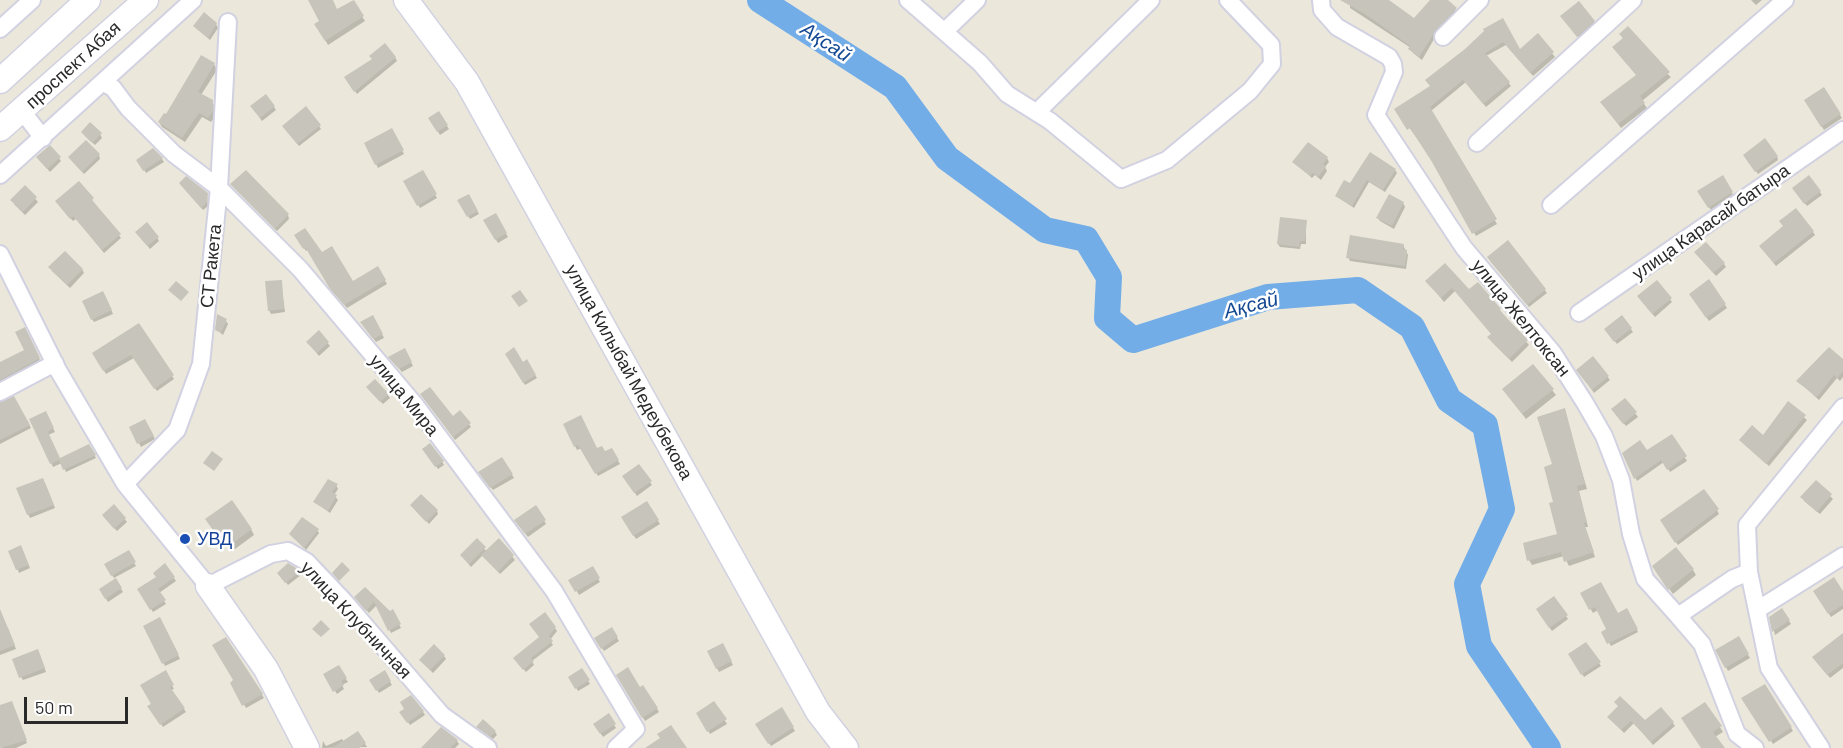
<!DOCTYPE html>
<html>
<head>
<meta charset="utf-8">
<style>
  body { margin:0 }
  #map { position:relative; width:1843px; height:748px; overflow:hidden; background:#ebe8db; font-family:Barlow,sans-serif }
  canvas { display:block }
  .scale { position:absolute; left:24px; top:697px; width:104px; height:27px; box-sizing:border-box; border:3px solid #292929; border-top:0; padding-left:8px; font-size:18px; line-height:21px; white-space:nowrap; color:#292929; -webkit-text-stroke:4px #fff; paint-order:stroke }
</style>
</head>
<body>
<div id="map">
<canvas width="1843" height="748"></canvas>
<div class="scale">50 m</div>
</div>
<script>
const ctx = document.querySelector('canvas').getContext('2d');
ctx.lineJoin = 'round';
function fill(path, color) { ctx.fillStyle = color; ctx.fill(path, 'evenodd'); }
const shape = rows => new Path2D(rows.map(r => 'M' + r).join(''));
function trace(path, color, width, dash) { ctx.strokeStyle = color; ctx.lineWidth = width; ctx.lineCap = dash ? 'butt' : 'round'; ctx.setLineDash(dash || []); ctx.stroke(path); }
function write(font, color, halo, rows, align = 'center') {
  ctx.font = font + ' Barlow,sans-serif'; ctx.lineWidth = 5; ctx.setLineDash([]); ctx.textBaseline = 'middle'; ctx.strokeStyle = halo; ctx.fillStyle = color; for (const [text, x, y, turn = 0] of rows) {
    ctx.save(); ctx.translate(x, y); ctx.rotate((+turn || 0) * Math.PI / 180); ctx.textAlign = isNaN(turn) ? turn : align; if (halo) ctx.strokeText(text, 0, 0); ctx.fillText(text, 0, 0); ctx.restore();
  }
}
fill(shape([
  [310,0,331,0,337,11,352,1,365,21,328,45,316,24,321,21],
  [1350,0,1388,0,1414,20,1432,0,1446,0,1458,13,1437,34,1422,60,1413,53,1411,48,1350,8],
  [1751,0,1762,0,1756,5],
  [1564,20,1594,22,1596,25,1580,39],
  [216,24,218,28,210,40,197,29],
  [1486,32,1519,51,1538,35,1555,57,1533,76,1506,45,1486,56,1511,86,1486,107,1466,82,1431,111,1497,224,1476,236,1436,165,1396,109,1432,87],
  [1621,34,1671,77,1642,101,1647,108,1621,128,1605,107,1637,76],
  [395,57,397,61,357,94,346,78],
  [214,64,217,70,201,95,212,102,215,107,215,117,211,122,202,117,185,142,162,127,159,122],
  [1824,90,1842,118,1824,130,1806,101],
  [274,107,276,110,262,121,254,110],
  [438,113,449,129,440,135,430,119],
  [319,126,321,129,299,146,286,129],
  [392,130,404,154,378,168,366,144],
  [100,134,102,138,95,145,84,135],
  [99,155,100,159,84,174,72,161],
  [1777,156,1778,160,1758,174,1747,158],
  [59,158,61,161,50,172,40,160],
  [1327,158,1329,162,1325,167,1327,171,1321,180,1315,175,1312,178,1294,162],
  [162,159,164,162,146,173,138,160],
  [1395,170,1397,173,1385,192,1369,182,1354,208,1336,196,1350,185],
  [422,172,437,198,420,208,405,182],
  [1722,177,1734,196,1711,210,1699,192],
  [1809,177,1822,195,1807,206,1796,192],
  [79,183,121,238,104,253,76,219,73,221,59,205],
  [180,184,207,194,208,206,203,210],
  [25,187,38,202,25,215,14,204],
  [234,187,288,215,289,219,277,231],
  [469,196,479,214,470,219,459,201],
  [1403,203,1405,207,1394,229,1380,221,1378,218],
  [495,215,508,237,498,243,485,221],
  [1306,222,1306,244,1301,244,1300,249,1280,247,1278,244],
  [1784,227,1813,232,1815,235,1776,266,1763,250],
  [139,235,157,237,159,241,150,249],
  [296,236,321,254,352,283,377,268,387,284,347,308,334,292,308,249,306,251],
  [1507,242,1547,293,1529,307,1490,261],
  [1403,245,1408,255,1406,269,1350,261,1348,257],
  [1698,255,1724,264,1726,267,1716,276],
  [82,269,84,273,70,288,52,271],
  [281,281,285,312,271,314,269,310],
  [1427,281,1469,291,1478,284,1529,345,1512,362,1492,342,1489,337,1492,334,1455,291,1444,302],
  [1709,281,1727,308,1709,321,1693,297],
  [105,296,113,314,94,322,92,319],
  [1670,299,1672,302,1655,317,1641,300],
  [373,317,384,338,376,342,364,326],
  [1622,317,1633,332,1617,344,1608,332],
  [226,321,228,324,223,335,217,330],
  [138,325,174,379,157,391,134,358,106,374,94,354],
  [24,329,41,362,0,383,0,363,26,351],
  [319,332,330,346,319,356,310,345],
  [405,350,413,366,402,372,392,360],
  [507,354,523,364,526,361,537,378,525,385],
  [1593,359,1610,380,1594,393,1580,373],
  [1843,361,1843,377,1840,381,1837,378,1819,400,1798,381],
  [1504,390,1552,390,1556,395,1526,419],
  [370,391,388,395,390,398,383,404],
  [424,398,453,418,469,424,471,427,455,440],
  [1625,400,1638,417,1626,426,1615,413],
  [16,401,31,428,0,444,0,411],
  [1788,404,1807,420,1769,466,1741,440,1763,437],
  [1564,410,1587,489,1579,491,1588,527,1585,527,1595,557,1569,566,1564,556,1532,565,1529,560,1559,535,1554,465],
  [45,413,55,432,48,435,60,460,89,446,96,458,66,472,62,463,53,467,31,420],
  [145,421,155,439,141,447,131,428],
  [565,425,597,450,604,453,611,450,620,464,598,476,582,448,577,450],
  [1671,436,1687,461,1670,472,1664,462,1637,481,1624,454,1647,452],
  [424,449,442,461,444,465,438,469],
  [502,459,514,478,493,490,482,475],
  [626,480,650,482,652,485,637,496],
  [1816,482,1833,499,1820,514,1804,501],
  [45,483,55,508,30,518,28,514],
  [336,485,338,489,334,495,338,500,330,513,315,502],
  [646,503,660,524,636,539,623,517],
  [114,506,127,522,117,531,106,519],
  [412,506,437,511,438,514,429,524],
  [536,507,546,524,528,537,518,524],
  [1717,510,1719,514,1678,545,1662,521],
  [211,525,251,529,254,535,231,552],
  [317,530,319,533,306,550,291,534],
  [477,540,487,552,499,540,515,560,500,574,483,555,471,567,461,555],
  [22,551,30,568,19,573,10,552],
  [128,552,136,566,114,578,123,592,108,602,101,590,115,580,106,565],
  [592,568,600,582,579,595,571,581],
  [1693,570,1696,575,1673,594,1657,572],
  [300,572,301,575,288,585,281,576],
  [174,578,176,581,159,593,166,604,153,612,139,590],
  [365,589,389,613,392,611,401,628,391,633,377,605,369,613,358,601],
  [1815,592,1843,594,1843,609,1831,617],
  [1582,594,1617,615,1627,610,1638,632,1611,646,1603,632,1608,629,1598,610,1593,613],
  [1782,610,1791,624,1775,635,1771,618],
  [1539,613,1566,616,1568,619,1552,631],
  [159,619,180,659,165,666,145,626],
  [0,627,8,628,16,649,0,655],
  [555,628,557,631,550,640,553,645,532,661,534,665,526,672,517,661],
  [611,629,619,641,604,651,596,639],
  [1738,638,1750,658,1728,671,1717,650],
  [226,639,264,698,246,708,232,683,235,681],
  [1843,643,1843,668,1830,678,1816,660],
  [723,645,733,665,719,672,709,652],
  [1570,654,1599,663,1601,666,1584,677],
  [40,655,46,672,23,680,21,677],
  [444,656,446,659,433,673,423,663],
  [338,667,348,682,342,685,344,689,337,694,325,675],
  [582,670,590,684,578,691,570,677],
  [384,672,392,685,379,693,371,680],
  [165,673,174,689,171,690,186,712,163,727,149,706,153,704],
  [618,675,639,689,643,687,659,712,645,721],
  [1765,686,1793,731,1773,744,1743,698],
  [714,703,727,724,710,734,698,714],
  [1705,704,1723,732,1715,737,1723,748,1715,748],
  [13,706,27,743,16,748,2,748,0,707],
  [781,709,795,731,771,746,757,724],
  [401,712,423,712,425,715,410,725],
  [609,716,616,728,603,737,595,724],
  [1609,717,1673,723,1675,726,1653,745,1634,723,1624,733],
  [478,727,495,732,497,735,493,739],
  [441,729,457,741,459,744,455,748,429,748],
  [358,733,367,747,322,748,323,741,326,746,342,739,344,742]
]), '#0003');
trace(shape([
  [760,0,895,87,947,158,1045,230,1086,239,1109,277,1107,318,1133,340,1268,297,1358,290,1412,327,1449,400,1485,425,1502,509,1467,584,1479,646,1548,748]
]), '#73ade8', 26);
fill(shape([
  [308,0,333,0,337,9,354,0,364,16,325,41,314,24,319,21],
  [1340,0,1389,0,1414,18,1430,0,1448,0,1457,8,1436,30,1419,57,1408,49,1410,46,1365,14],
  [1579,1,1595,21,1577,37,1560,16],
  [204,12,217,23,208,38,193,26],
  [1503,18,1520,49,1538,33,1554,52,1530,73,1503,42,1485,53,1510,82,1483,104,1463,80,1430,107,1497,219,1472,234,1432,162,1410,128,1407,130,1394,109,1430,86,1425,80,1465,49,1484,31,1483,29],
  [1628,26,1670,72,1640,96,1645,103,1618,124,1600,102,1636,75,1612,47,1623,38,1619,34],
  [385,43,396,57,354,92,344,77,372,59,369,56],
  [201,55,215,63,198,92,213,100,213,111,208,118,199,113,182,138,158,122,164,113,166,114],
  [1824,87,1841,114,1821,127,1804,100],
  [266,94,275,106,260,118,250,106],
  [306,106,321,125,297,144,282,126],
  [439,111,448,125,437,132,428,118],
  [90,122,102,133,92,143,81,132],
  [392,128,404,150,375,165,364,143],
  [1765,138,1778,156,1755,172,1743,155],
  [86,140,100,154,82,172,68,157],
  [1308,142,1328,157,1323,164,1326,167,1318,177,1313,173,1310,176,1292,162],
  [50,145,61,157,47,169,36,157],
  [153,148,163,158,143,171,136,160],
  [1370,152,1396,169,1383,190,1367,180,1352,206,1335,196,1344,180,1350,183],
  [246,170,289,214,275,229,230,184],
  [423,170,437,194,417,206,403,181],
  [1723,175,1733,192,1708,208,1697,191],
  [1809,175,1821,191,1804,204,1792,188],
  [186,176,208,193,207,202,201,208,179,183],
  [79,181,94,198,92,200,121,234,102,250,73,216,70,219,55,201],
  [25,185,37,197,23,212,10,200],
  [469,194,478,211,467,217,457,200],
  [1389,194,1404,202,1392,226,1376,218],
  [1796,208,1814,231,1774,263,1759,246,1783,226,1779,221],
  [496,213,507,233,495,240,483,220],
  [1280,217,1307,220,1305,241,1300,241,1299,247,1277,244],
  [147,222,159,237,147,246,135,232],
  [305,228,322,252,332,246,353,281,378,266,386,280,344,305,330,289,305,247,303,249,294,235],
  [1350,235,1404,244,1403,249,1407,250,1405,266,1346,258],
  [1508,240,1546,289,1527,305,1487,257],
  [1706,242,1725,263,1713,273,1694,252],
  [65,251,83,269,67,285,48,267],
  [1445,263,1469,289,1478,282,1501,309,1499,310,1528,340,1509,359,1487,337,1491,334,1452,288,1441,298,1425,281],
  [1709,279,1726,304,1706,318,1689,294],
  [282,280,284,309,268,311,265,281],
  [1657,280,1672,298,1652,314,1637,296],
  [176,281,189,292,181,301,168,290],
  [520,290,528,301,519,307,511,296],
  [103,291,112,310,91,320,82,301],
  [217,314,227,319,221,333,215,330],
  [373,315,383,334,373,339,360,322],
  [1622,315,1632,328,1614,342,1604,329],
  [139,323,174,375,154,389,131,355,103,371,92,353],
  [25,327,40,358,0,380,0,362,24,350,15,332],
  [319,330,329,342,317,353,306,342],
  [514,347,523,362,527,359,536,375,523,383,505,354],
  [1829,347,1843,359,1843,371,1837,378,1834,375,1817,397,1796,381],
  [405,348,412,362,399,369,388,357],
  [1593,356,1609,376,1592,390,1576,370],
  [1533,364,1554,389,1522,414,1502,389],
  [375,379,389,394,380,402,366,387],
  [430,387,453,416,460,410,471,423,453,437,420,394],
  [14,396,30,425,0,440,0,402],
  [1625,398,1637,412,1623,424,1611,409],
  [1788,401,1806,415,1766,464,1739,440,1752,425,1763,435],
  [1565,408,1585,484,1577,486,1587,522,1584,523,1594,552,1564,562,1561,552,1527,561,1523,543,1557,534,1549,503,1553,502,1544,467,1552,464,1537,417],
  [46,411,54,428,48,432,60,458,89,444,96,455,63,470,59,460,50,464,29,419],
  [581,415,597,448,602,446,605,451,612,448,619,460,595,474,578,445,574,447,563,424],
  [145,419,154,436,137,444,129,427],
  [1672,434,1687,456,1667,470,1661,460,1634,479,1622,453,1640,440,1647,450],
  [430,443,444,461,435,467,422,449],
  [212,451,223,459,214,471,203,463],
  [502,457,513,474,490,488,478,472],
  [639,464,652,481,634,493,622,476],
  [43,478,54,505,27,515,16,488],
  [328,479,338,484,332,492,337,495,328,511,313,502],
  [1816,480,1832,494,1817,512,1800,497],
  [1704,489,1719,509,1675,543,1660,520],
  [421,494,438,510,426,522,410,505],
  [232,500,252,529,226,548,205,519],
  [647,501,659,520,633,536,621,517],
  [114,504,126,518,114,529,102,515],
  [536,505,546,520,525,534,514,520],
  [302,517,319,529,304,548,289,534],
  [477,538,486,547,469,564,460,555],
  [499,538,514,555,498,572,481,555],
  [21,545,29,565,16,570,8,551],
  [1676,547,1694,569,1668,590,1652,566],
  [129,550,136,562,111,576,104,564],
  [342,562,350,570,339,581,332,573],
  [165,563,175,577,158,589,166,600,150,610,137,589,156,577,153,573],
  [288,563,301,571,285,583,277,573],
  [593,566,600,578,575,592,568,580],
  [1834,577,1843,591,1843,605,1828,614,1813,591],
  [116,578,122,588,105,599,99,589],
  [1601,582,1618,613,1627,608,1638,629,1607,644,1601,632,1606,629,1595,607,1589,610,1580,593],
  [365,587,390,611,393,609,401,624,388,631,374,602,366,611,354,597],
  [1554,596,1568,615,1549,628,1536,609],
  [1782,608,1790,620,1772,632,1769,617],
  [0,609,15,645,0,651],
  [545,612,556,627,549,636,553,641,531,658,534,661,523,670,513,658,539,637,529,624],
  [160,617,179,655,162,664,143,626],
  [321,620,330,629,321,637,312,629],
  [612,627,618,637,601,649,594,638],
  [1843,633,1843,663,1827,675,1812,657],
  [1739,636,1749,654,1725,668,1715,650],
  [226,637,263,694,242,706,230,683,233,680,212,645],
  [1586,642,1601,662,1581,675,1568,654],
  [723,643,732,661,716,669,707,651],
  [434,644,445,655,430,670,419,660],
  [38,649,45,668,19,678,12,659],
  [339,665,347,678,341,681,344,685,333,692,323,674],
  [628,667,640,687,643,685,658,708,642,718,616,675],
  [582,668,590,680,575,689,568,677],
  [166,670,174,685,170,687,185,708,160,725,147,706,151,704,140,685],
  [385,670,391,681,376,691,369,680],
  [1765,684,1792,727,1769,742,1741,698],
  [411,695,424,711,407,723,399,712,404,709,400,702],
  [1620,696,1645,720,1661,707,1674,722,1651,742,1631,721,1621,730,1607,717,1618,706,1614,702],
  [12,701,27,740,0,748,0,705],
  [714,701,727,719,707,732,696,713],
  [1705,702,1722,726,1713,732,1725,748,1701,748,1681,718],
  [782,707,794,727,768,744,755,724],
  [609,713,616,724,600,734,593,724],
  [483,719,496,731,490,737,476,727],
  [671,725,687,748,645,748,660,738,657,734],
  [441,727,458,740,450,748,421,748],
  [358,731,366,743,359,748,332,748]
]), '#c6c4bb');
const street = shape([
  [908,0,980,63,1007,94,1050,121,1121,179,1167,160,1250,91,1272,64,1271,45,1228,0],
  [1321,0,1322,10,1337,27,1389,57,1393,64,1394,72,1376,115,1464,248,1553,353,1585,403,1604,436,1621,480,1631,534,1645,579,1678,616],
  [0,29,32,0],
  [945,31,977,0],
  [1443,37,1480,0],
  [104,83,113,88,128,108,174,154,219,188,300,269,416,406,554,591,636,729,616,748],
  [22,111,43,138],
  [1037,112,1151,0],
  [1477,143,1633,0],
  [0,175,193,0],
  [1551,205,1785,0],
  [0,254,58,370,125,484,208,586,271,554,288,551,307,562,343,600,442,715,488,748],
  [1579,313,1843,130],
  [0,392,55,363],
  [125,484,177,430,201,364,219,188,228,22],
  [1749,572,1732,579,1678,616,1702,644,1737,734,1755,748],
  [1757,610,1843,556],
  [1821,748,1769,668,1749,572,1747,525,1843,407]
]);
const secondary = shape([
  [406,0,467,82,818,712,846,748],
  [0,81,88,0],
  [0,129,146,0],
  [208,586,266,669,307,748]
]);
trace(street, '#d1d1e1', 20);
trace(secondary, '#d1d1e1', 27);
trace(street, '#fff', 16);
trace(secondary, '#fff', 24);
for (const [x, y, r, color] of [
  [185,539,6,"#1a4fb4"]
]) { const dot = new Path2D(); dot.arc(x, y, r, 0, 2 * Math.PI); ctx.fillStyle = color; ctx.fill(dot); trace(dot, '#fff', 2); }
write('18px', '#292929', '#fff', [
  ["проспект Абая",73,65,-42],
  ["улица Карасай батыра",1711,222,-35],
  ["СТ Ракета",211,266,-84],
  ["улица Желтоксан",1521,318,51],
  ["улица Килыбай Медеубекова",629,372,61],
  ["улица Мира",404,395,51],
  ["улица Клубничная",356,620,47]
]);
write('18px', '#164399', '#fff', [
  ["УВД",197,539]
], 'left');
write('italic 20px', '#134993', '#fff', [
  ["Ақсай",826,42,33],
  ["Ақсай",1251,305,-14]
]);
</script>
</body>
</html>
